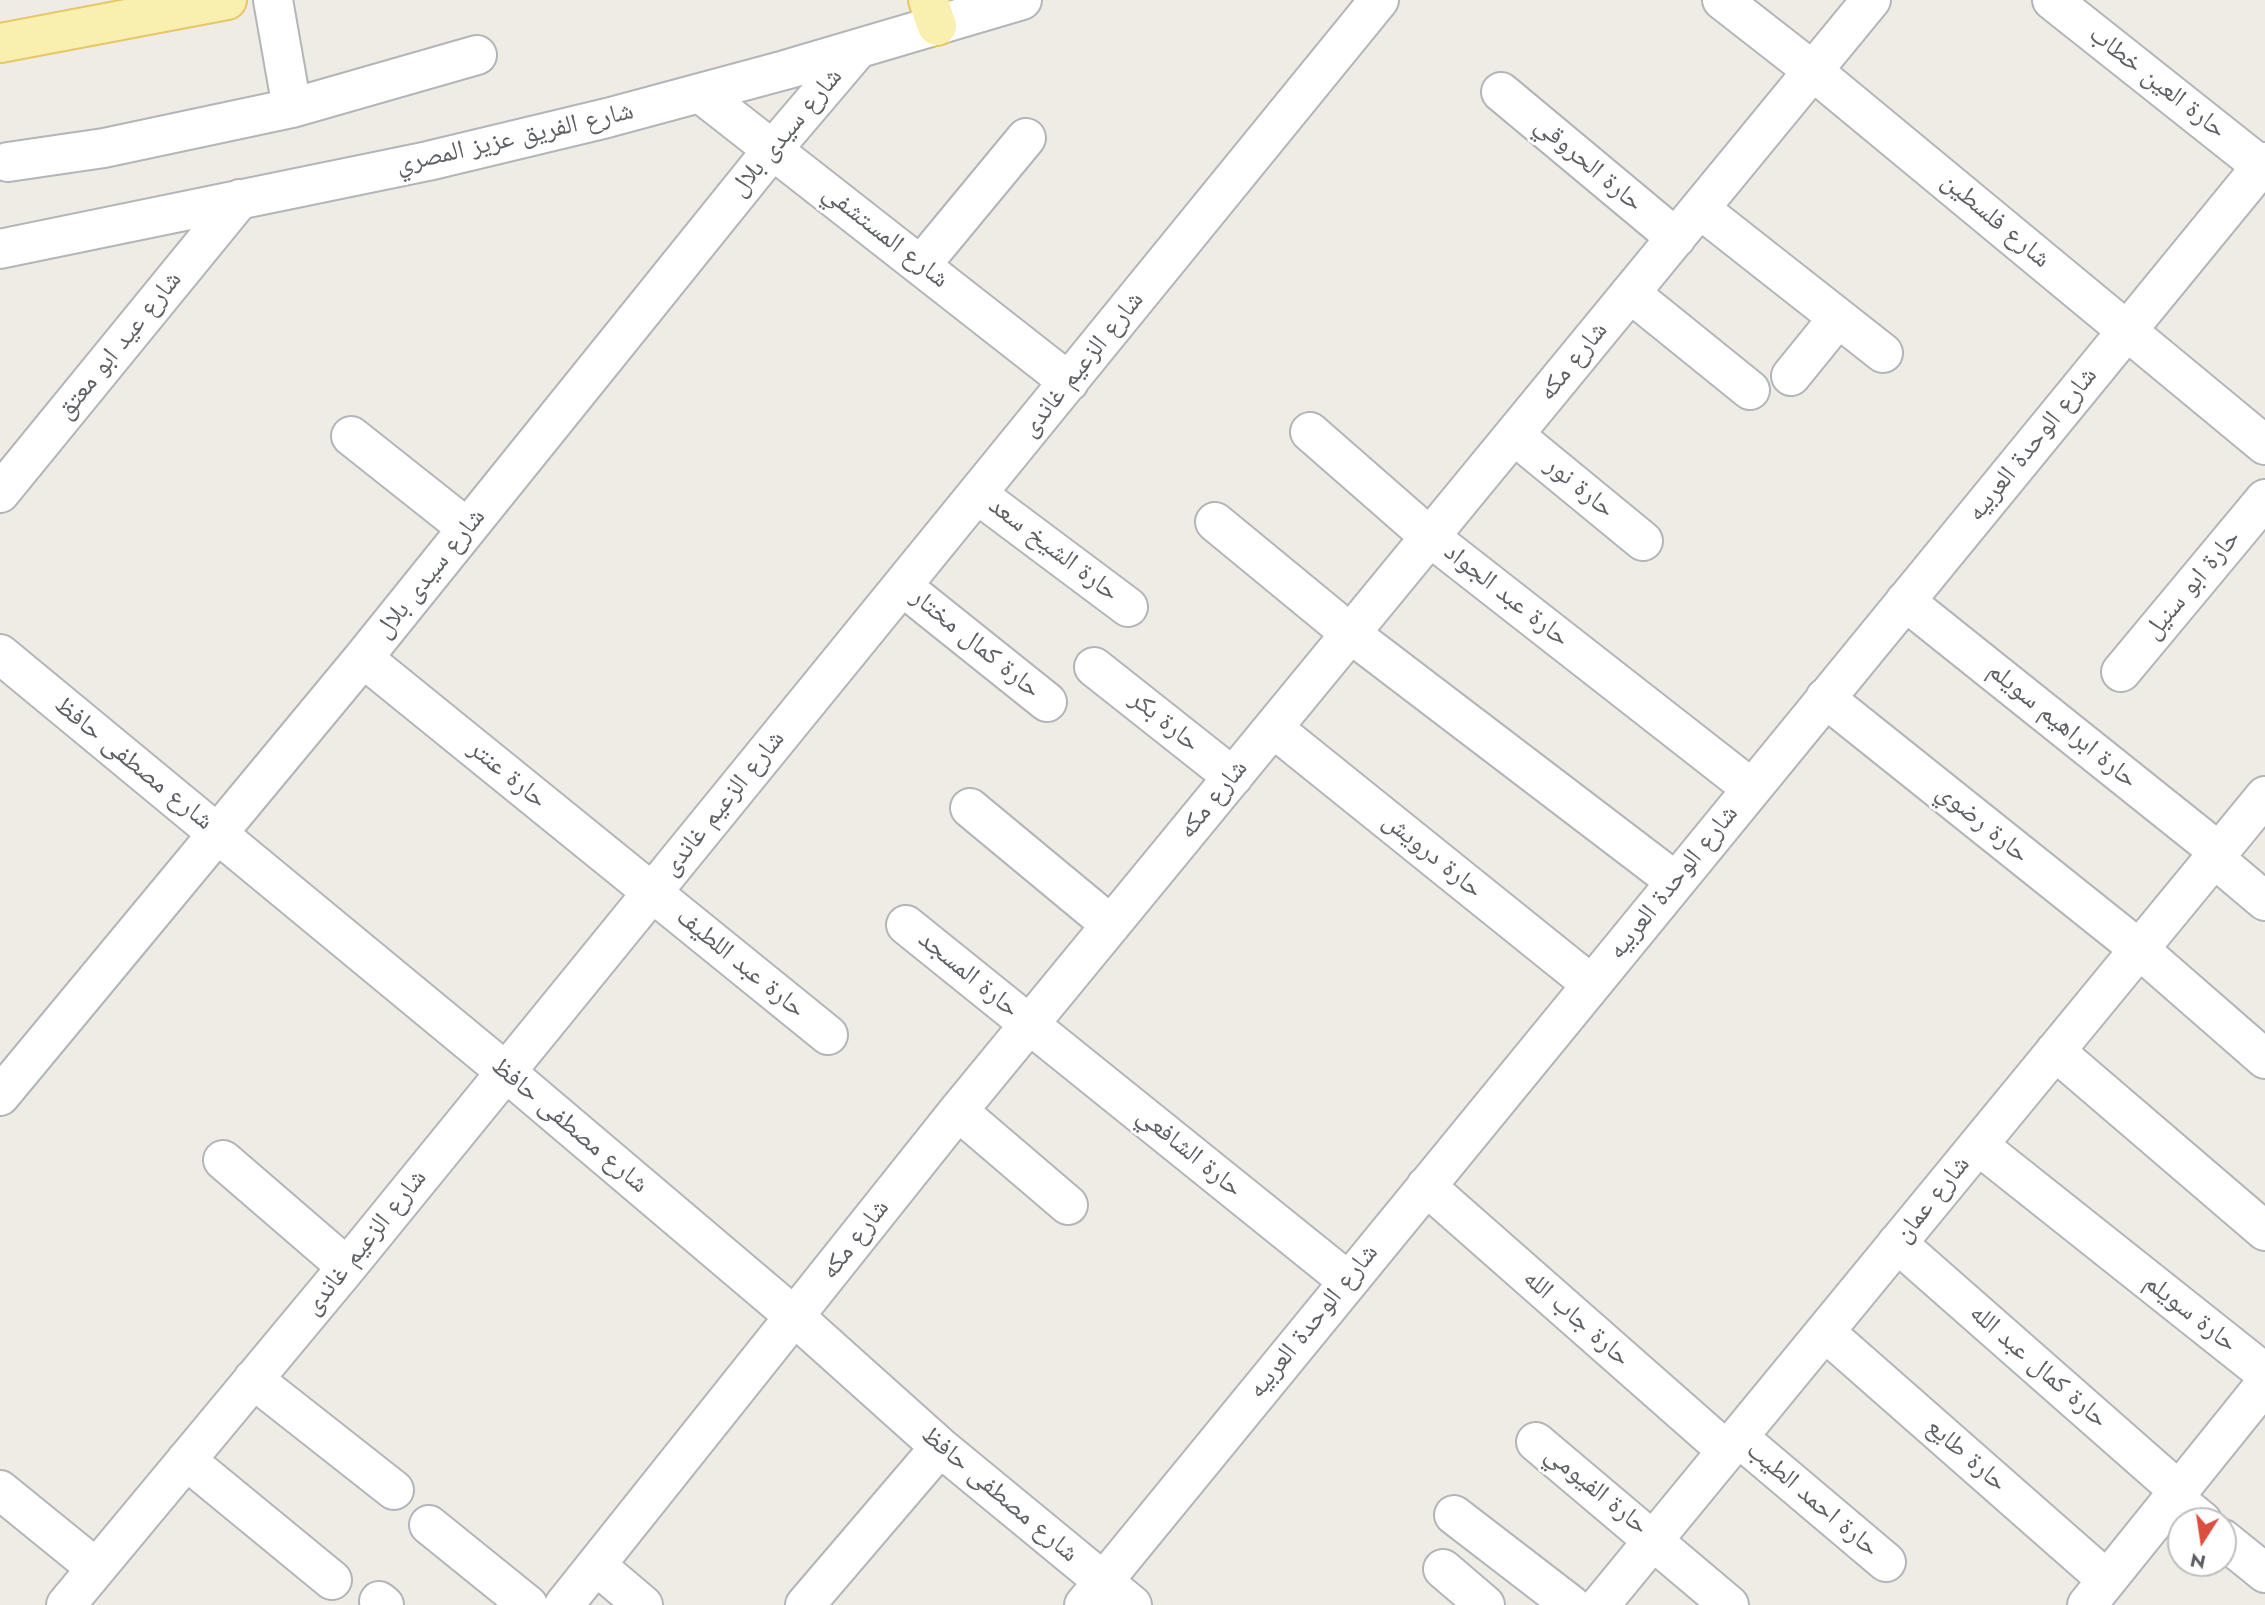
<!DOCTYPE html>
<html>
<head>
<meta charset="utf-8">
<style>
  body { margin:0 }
  #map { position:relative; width:2265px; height:1605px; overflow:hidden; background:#eeece5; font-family:Jost,sans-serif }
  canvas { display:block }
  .north { position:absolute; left:2167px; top:1507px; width:70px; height:70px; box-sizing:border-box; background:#fff; border:2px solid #bebfc1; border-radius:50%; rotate:192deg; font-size:19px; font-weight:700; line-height:28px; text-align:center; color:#5d6064 }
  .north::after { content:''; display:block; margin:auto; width:24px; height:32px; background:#dc4e3d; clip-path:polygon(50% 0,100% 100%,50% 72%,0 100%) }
</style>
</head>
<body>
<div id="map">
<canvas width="2265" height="1605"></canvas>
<div class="north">N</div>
</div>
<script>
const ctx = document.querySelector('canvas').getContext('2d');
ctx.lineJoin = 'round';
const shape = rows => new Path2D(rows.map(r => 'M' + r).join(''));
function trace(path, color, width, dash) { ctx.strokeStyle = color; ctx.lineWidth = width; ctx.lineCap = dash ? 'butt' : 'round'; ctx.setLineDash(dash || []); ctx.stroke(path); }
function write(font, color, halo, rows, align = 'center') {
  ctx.font = font + ' Jost,"Noto Naskh Arabic",sans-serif'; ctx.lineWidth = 6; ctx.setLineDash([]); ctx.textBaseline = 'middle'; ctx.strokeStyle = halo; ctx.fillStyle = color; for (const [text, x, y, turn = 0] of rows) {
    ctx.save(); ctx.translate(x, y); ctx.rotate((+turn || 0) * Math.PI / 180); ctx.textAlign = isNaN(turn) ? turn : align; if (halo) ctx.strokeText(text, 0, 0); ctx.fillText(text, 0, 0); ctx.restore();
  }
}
const minor = shape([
  [273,0,292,108],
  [1722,0,1813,71,2265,445],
  [2052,0,2265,169],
  [1501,92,1676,238],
  [700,93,1069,382],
  [8,162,104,148,292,108,477,55],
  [1700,209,1883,353],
  [0,249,428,161,607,118,785,70,1022,0],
  [921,265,1026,138],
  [1630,293,1750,390],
  [1791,376,1838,318],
  [1310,432,1430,537,1751,788],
  [1514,435,1643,541],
  [351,436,467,528],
  [0,493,240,199],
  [977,494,1128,607],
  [1215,522,1351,634,1675,881],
  [902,586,1047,702],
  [1905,601,2219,852],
  [0,654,506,1072,795,1317,940,1447,1132,1605],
  [363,658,828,1035],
  [1094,667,1233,777],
  [2121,672,2265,499],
  [1825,698,2139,949,2265,1059],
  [1273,728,1591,984],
  [970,808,1111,925],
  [2214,858,2265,901],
  [906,925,1348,1281],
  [2055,1051,2265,1231],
  [0,1096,363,658,773,149,858,49],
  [958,1111,1068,1205],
  [1978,1145,2265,1373],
  [223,1160,347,1267],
  [1426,1186,1727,1451],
  [1897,1243,2179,1491],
  [1825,1332,2107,1580],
  [253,1379,394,1490],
  [1738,1437,1886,1562],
  [1536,1442,1729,1605],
  [186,1460,332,1580],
  [0,1490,96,1568],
  [2174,1498,2202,1521],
  [1454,1515,1571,1605],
  [429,1525,528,1605],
  [2223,1539,2265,1573],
  [597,1566,643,1605],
  [1443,1569,1485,1605],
  [379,1601,384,1605],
  [66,1605,347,1267,1379,0],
  [564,1605,958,1111,1871,0],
  [805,1605,940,1447],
  [1084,1605,2265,162],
  [1600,1605,2265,796],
  [2087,1605,2265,1384]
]);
const major = shape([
  [928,0,937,26],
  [0,43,227,0]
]);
trace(minor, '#b2b5b9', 42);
trace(major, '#e7c666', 42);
trace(minor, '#fff', 38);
trace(major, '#f9efaf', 38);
write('26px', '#5d6064', '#fff', [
  ["حارة العين خطاب",2157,83,38],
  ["شارع سيدى بلال",787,133,-50],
  ["شارع الفريق عزيز المصري",515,139,-13],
  ["حارة الحروقي",1588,165,40],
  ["شارع فلسطين",1995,221,40],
  ["شارع المستشفي",885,237,38],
  ["شارع عيد ابو معتق",120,346,-51],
  ["شارع مكه",1574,362,-51],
  ["شارع الزعيم غاندى",1083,365,-51],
  ["شارع الوحدة العربيه",2033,445,-51],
  ["حارة نور",1579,488,39],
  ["حارة الشيخ سعد",1053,550,37],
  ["شارع سيدى بلال",431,574,-51],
  ["حارة ابو سنيل",2193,585,-50],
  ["حارة عبد الجواد",1506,596,38],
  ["حارة كمال مختار",975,644,39],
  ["حارة بكر",1164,722,39],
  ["حارة ابراهيم سويلم",2062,726,39],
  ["شارع مصطفى حافظ",133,764,39],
  ["حارة عنتر",507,775,39],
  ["شارع مكه",1214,800,-51],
  ["شارع الزعيم غاندى",724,804,-51],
  ["حارة رضوي",1982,824,39],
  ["حارة درويش",1432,856,39],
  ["شارع الوحدة العربيه",1674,883,-51],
  ["حارة عبد اللطيف",740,964,39],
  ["حارة المسجد",968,975,39],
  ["شارع مصطفى حافظ",569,1126,40],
  ["حارة الشافعي",1189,1153,39],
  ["شارع عمان",1933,1200,-51],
  ["شارع مكه",856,1240,-52],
  ["شارع الزعيم غاندى",366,1243,-51],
  ["حارة سويلم",2190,1314,38],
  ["حارة جاب الله",1576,1319,41],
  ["شارع الوحدة العربيه",1314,1322,-51],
  ["حارة كمال عبد الله",2038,1367,41],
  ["حارة طايع",1966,1456,41],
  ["حارة الفيومي",1596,1491,39],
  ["شارع مصطفى حافظ",999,1495,40],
  ["حارة احمد الطيب",1812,1500,40]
]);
</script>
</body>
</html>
